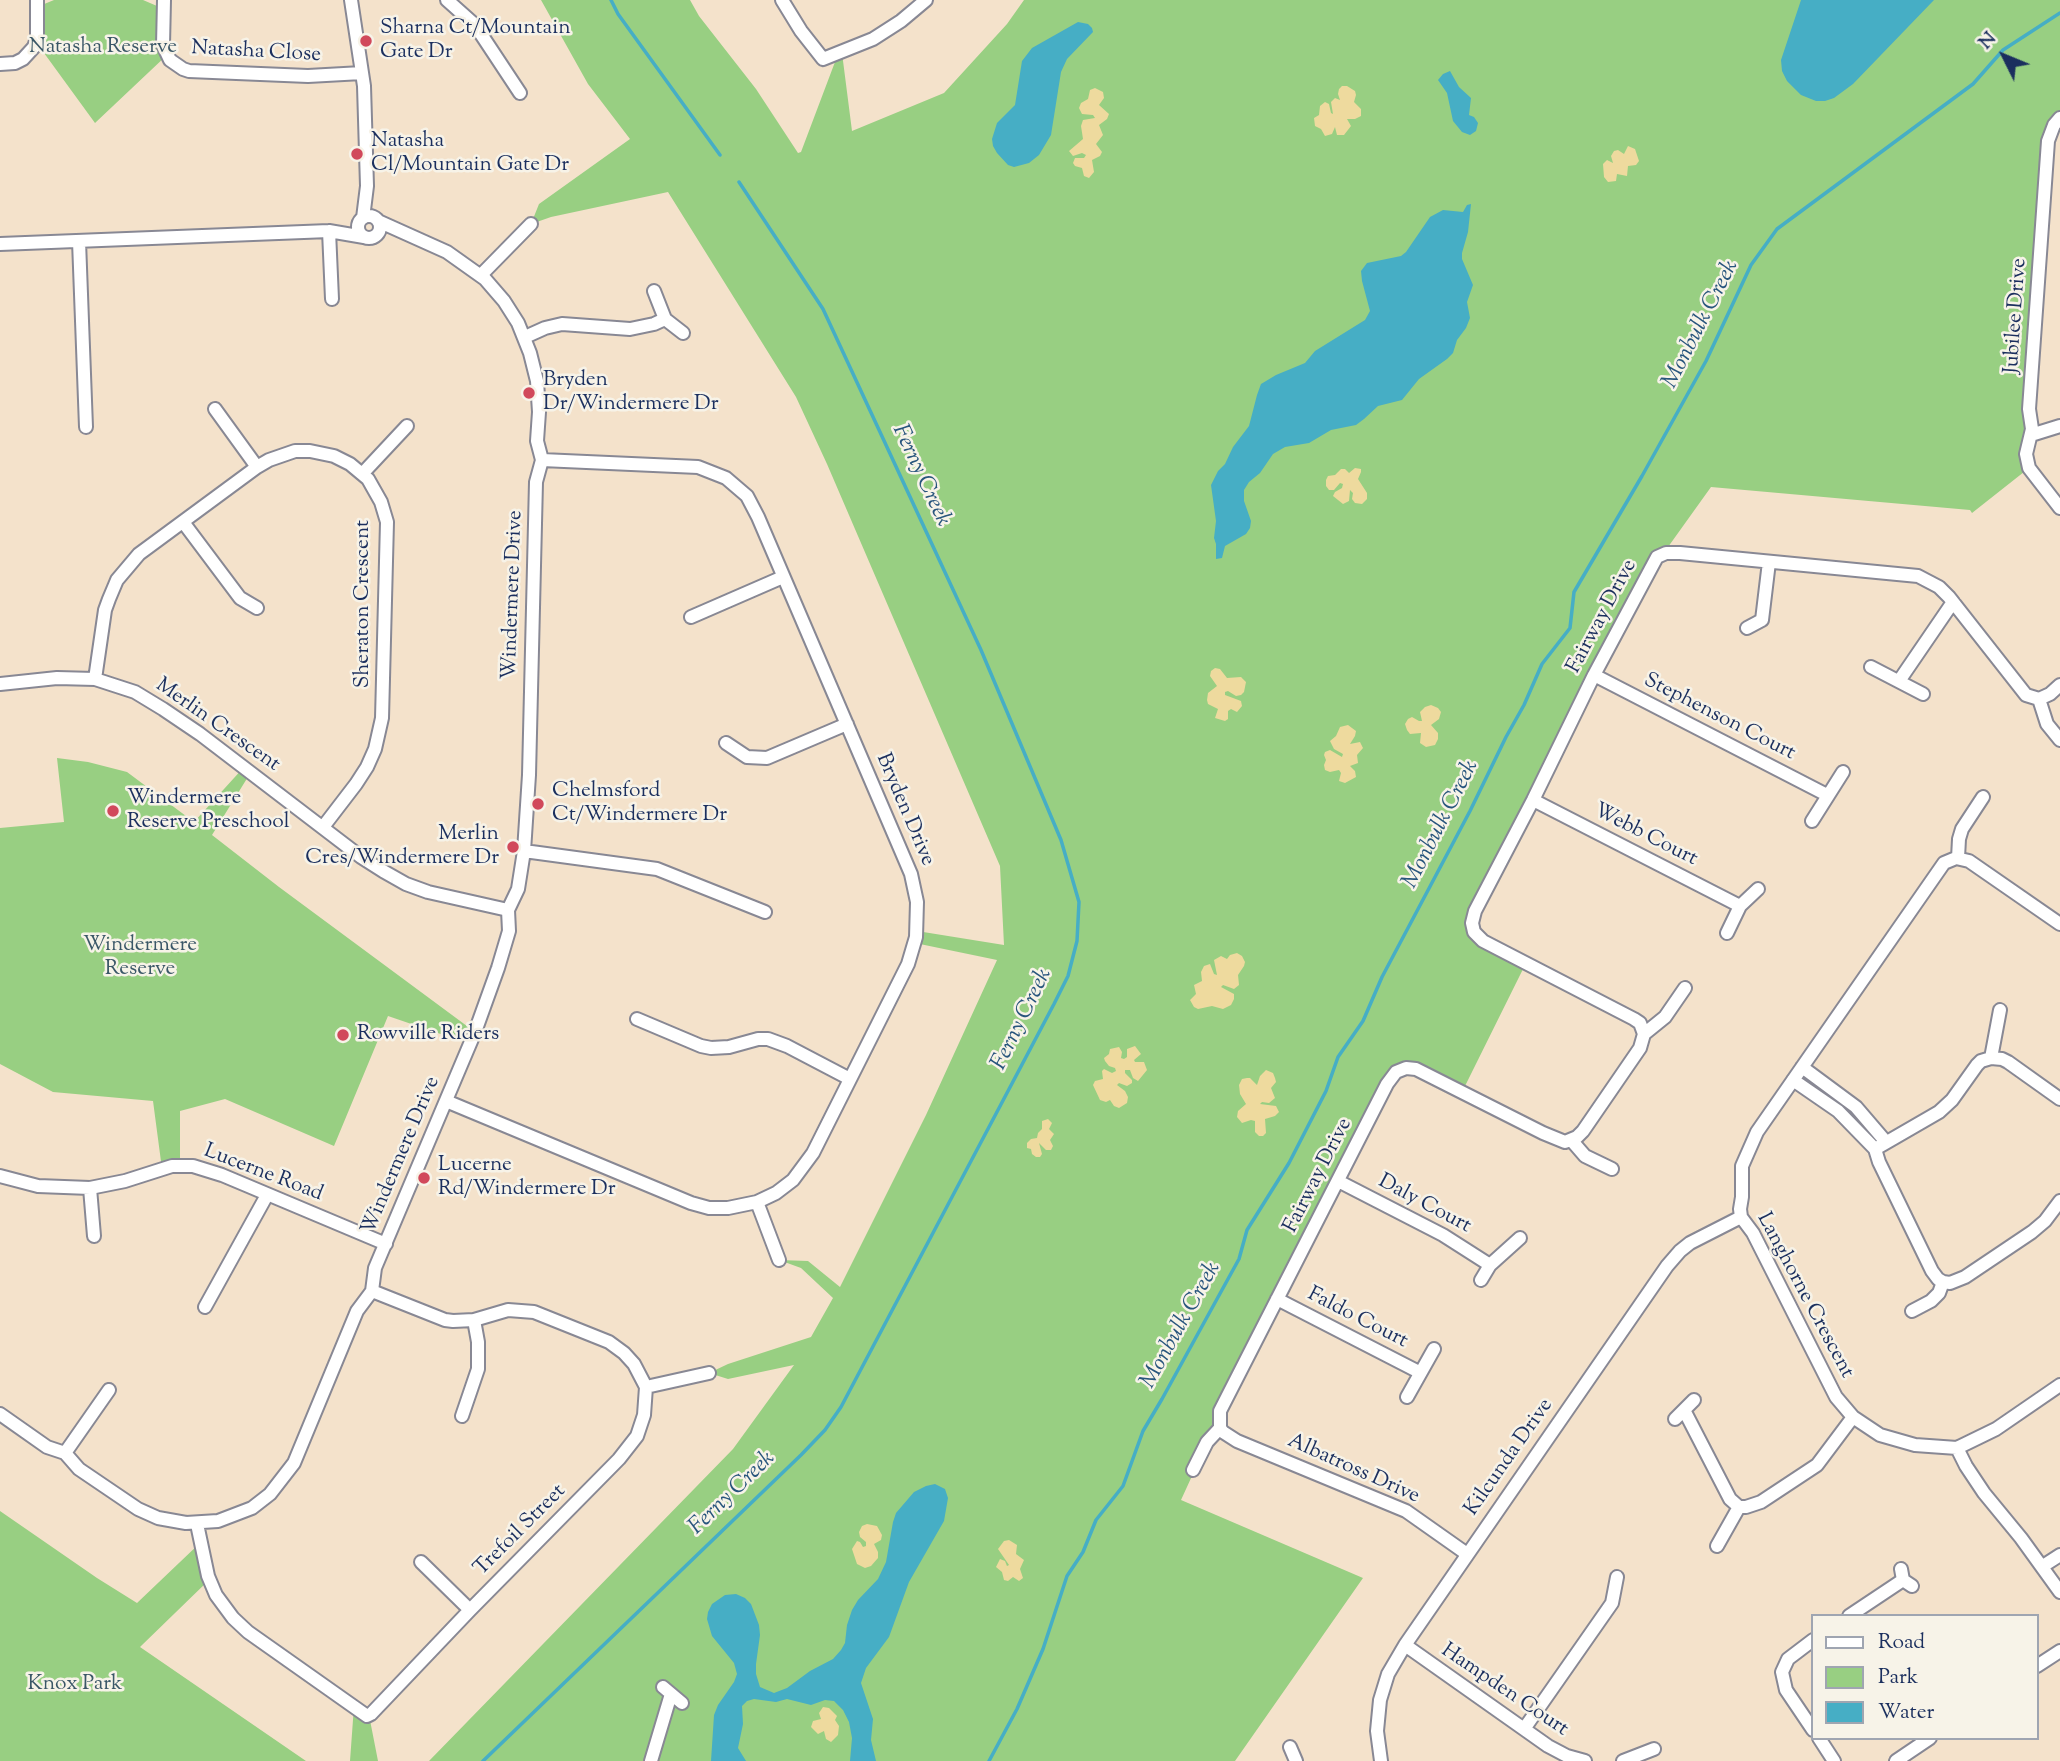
<!DOCTYPE html>
<html>
<head>
<meta charset="utf-8">
<style>
  body { margin:0 }
  #map { position:relative; width:2060px; height:1761px; overflow:hidden; background:#f4e2cb; font-family:"Sorts Mill Goudy",serif }
  canvas { display:block }
  .legend { position:absolute; left:1811px; top:1614px; width:228px; height:126px; box-sizing:border-box; background:#f7f3e8; border:2px solid #9fa5b1; margin:0; padding:9px 12px; list-style:none; font-size:21px; color:#1b2f5e }
  .legend li { display:flex; align-items:center; gap:14px; height:35px }
  .legend b { width:35px; border:2px solid #9fa5b1 }
  .north { position:absolute; left:1969px; top:21px; width:70px; height:70px; -webkit-text-stroke:5px #f7f3e8; paint-order:stroke; rotate:313deg; font-size:19px; font-weight:700; line-height:28px; text-align:center; color:#1b2f5e }
  .north::after { content:''; display:block; margin:auto; width:24px; height:32px; background:#1b2f5e; clip-path:polygon(50% 0,100% 100%,50% 72%,0 100%) }
</style>
</head>
<body>
<div id="map">
<canvas width="2060" height="1761"></canvas>
<ul class="legend">
<li><b style="height:9px;background:#fff"></b>Road</li>
<li><b style="height:19px;background:#98cf82"></b>Park</li>
<li><b style="height:19px;background:#46aec5"></b>Water</li>
</ul>
<div class="north">N</div>
</div>
<script>
const ctx = document.querySelector('canvas').getContext('2d');
ctx.lineJoin = 'round';
function fill(path, color) { ctx.fillStyle = color; ctx.fill(path, 'evenodd'); }
const shape = rows => new Path2D(rows.map(r => 'M' + r).join(''));
function trace(path, color, width, dash) { ctx.strokeStyle = color; ctx.lineWidth = width; ctx.lineCap = dash ? 'butt' : 'round'; ctx.setLineDash(dash || []); ctx.stroke(path); }
function write(font, color, halo, rows, align = 'center') {
  ctx.font = font + ' "Sorts Mill Goudy",serif'; ctx.lineWidth = 5; ctx.setLineDash([]); ctx.textBaseline = 'middle'; ctx.strokeStyle = halo; ctx.fillStyle = color; for (const [text, x, y, turn = 0] of rows) {
    ctx.save(); ctx.translate(x, y); ctx.rotate((+turn || 0) * Math.PI / 180); ctx.textAlign = isNaN(turn) ? turn : align; if (halo) ctx.strokeText(text, 0, 0); ctx.fillText(text, 0, 0); ctx.restore();
  }
}
fill(shape([
  [54,0,143,0,164,9,167,55,95,123,36,42,37,7],
  [541,0,690,0,699,16,756,89,798,153,801,152,838,54,842,53,852,131,944,93,1007,24,1024,0,2060,0,2060,118,2054,125,2029,468,1972,513,1970,510,1711,487,1663,554,1594,675,1473,930,1526,963,1468,1080,1462,1092,1416,1069,1399,1070,1219,1417,1181,1500,1363,1578,1235,1761,429,1761,733,1449,794,1365,728,1379,709,1373,728,1364,811,1337,833,1298,801,1268,779,1260,808,1261,840,1287,926,1115,997,960,915,943,917,931,1004,945,1000,866,827,464,796,397,668,192,551,217,531,224,539,204,630,139,588,84],
  [57,758,88,762,127,772,194,822,244,767,251,772,212,835,279,887,475,1032,470,1044,388,1016,334,1146,225,1099,180,1111,180,1166,162,1169,153,1101,53,1092,0,1064,0,828,64,822],
  [0,1511,97,1578,137,1603,201,1542,209,1580,140,1647,306,1761,0,1761],
  [354,1706,369,1715,378,1761,350,1761]
]), '#98cf82');
fill(shape([
  [1347,86,1355,91,1356,95,1354,102,1361,109,1361,116,1355,119,1347,119,1351,126,1344,135,1337,135,1335,127,1332,134,1325,136,1321,129,1315,126,1314,118,1319,115,1320,106,1325,102,1329,104,1331,113,1333,114,1331,102,1335,98,1340,100,1338,94,1339,89,1342,86],
  [1095,88,1103,92,1104,98,1099,105,1109,114,1107,119,1099,125,1103,135,1096,144,1102,152,1100,156,1092,160,1094,172,1089,178,1084,176,1082,168,1075,166,1073,163,1075,158,1084,158,1086,155,1082,153,1073,156,1069,151,1083,139,1081,126,1083,120,1095,118,1093,115,1082,114,1079,108,1081,103,1088,99,1090,90],
  [1628,146,1635,149,1639,161,1636,165,1628,166,1627,176,1617,174,1616,181,1608,182,1604,177,1603,164,1607,160,1613,163,1611,156,1614,151,1618,150,1624,154],
  [1355,468,1361,469,1361,472,1358,479,1367,493,1367,499,1362,504,1355,503,1352,499,1353,493,1350,490,1349,501,1343,504,1333,496,1335,492,1342,488,1343,484,1340,483,1334,490,1329,490,1326,486,1326,480,1328,476,1335,475,1341,469,1345,469,1349,473],
  [1215,668,1220,669,1227,678,1241,677,1246,682,1244,692,1241,695,1236,696,1228,691,1225,692,1225,695,1241,701,1242,706,1237,712,1231,709,1228,711,1228,719,1225,721,1215,718,1218,709,1208,704,1207,700,1208,693,1217,686,1210,676,1211,671],
  [1431,705,1438,708,1441,712,1439,719,1431,725,1438,733,1438,739,1435,745,1426,747,1420,743,1421,733,1410,734,1407,730,1405,724,1408,719,1412,717,1419,721,1422,721,1420,712,1425,707],
  [1348,725,1356,731,1355,736,1350,744,1360,742,1363,748,1357,755,1358,763,1350,766,1355,771,1356,777,1345,783,1339,781,1341,773,1339,770,1330,772,1325,770,1324,765,1326,760,1324,755,1325,752,1330,750,1342,757,1343,754,1334,749,1330,741,1336,736,1340,727],
  [1237,953,1242,956,1245,962,1244,966,1238,975,1239,985,1234,989,1223,985,1221,987,1234,994,1234,999,1231,1005,1223,1009,1212,1006,1198,1009,1194,1007,1190,1000,1196,994,1194,985,1202,981,1201,972,1204,966,1210,964,1214,974,1217,975,1214,960,1221,956,1227,959,1230,955],
  [1135,1046,1141,1054,1134,1060,1135,1062,1144,1062,1147,1070,1138,1081,1133,1078,1130,1070,1125,1070,1125,1073,1132,1080,1132,1083,1127,1086,1119,1083,1117,1085,1125,1091,1128,1097,1127,1103,1119,1108,1114,1106,1110,1100,1106,1102,1100,1100,1093,1085,1095,1081,1103,1079,1102,1071,1104,1069,1112,1073,1116,1071,1115,1068,1109,1066,1105,1061,1104,1058,1109,1054,1110,1049,1119,1047,1122,1052,1121,1058,1124,1059,1127,1057,1127,1049],
  [1266,1070,1273,1073,1275,1078,1276,1082,1271,1088,1275,1098,1269,1103,1262,1102,1260,1104,1276,1106,1279,1112,1275,1116,1265,1119,1266,1133,1263,1136,1259,1136,1255,1132,1255,1121,1251,1120,1242,1123,1237,1117,1238,1111,1246,1104,1240,1094,1239,1085,1242,1079,1247,1078,1250,1078,1257,1085,1260,1076],
  [1048,1119,1052,1123,1049,1129,1054,1134,1050,1140,1053,1146,1051,1150,1046,1150,1039,1143,1042,1154,1040,1157,1036,1157,1032,1154,1031,1149,1027,1148,1027,1143,1031,1139,1037,1138,1038,1133,1042,1129,1042,1121],
  [867,1524,877,1526,882,1535,881,1540,874,1544,878,1552,878,1558,871,1566,865,1568,857,1564,852,1549,857,1541,860,1542,863,1547,866,1546,866,1542,860,1537,859,1532,862,1526],
  [1009,1540,1017,1545,1016,1554,1024,1560,1020,1569,1023,1578,1019,1581,1013,1577,1008,1581,1004,1580,1002,1572,996,1567,1000,1559,1005,1561,1007,1566,1009,1565,998,1549,1004,1541],
  [823,1707,829,1708,837,1716,835,1720,839,1726,838,1735,831,1742,826,1739,824,1731,818,1734,811,1727,813,1721,821,1719,819,1713]
]), '#eeda9e');
fill(shape([
  [1801,0,1934,0,1853,84,1834,98,1825,101,1816,101,1801,95,1787,81,1782,71,1781,60],
  [1078,22,1088,24,1092,28,1093,32,1067,59,1061,72,1051,135,1039,155,1029,163,1014,167,1008,165,997,153,993,146,992,139,997,123,1015,105,1022,61,1032,48],
  [1450,71,1459,87,1471,98,1469,115,1474,117,1478,123,1476,131,1470,135,1462,132,1453,121,1447,93,1438,80,1443,74],
  [1471,204,1468,232,1462,253,1462,259,1473,285,1467,302,1470,318,1466,328,1457,340,1453,353,1447,359,1419,379,1402,400,1378,406,1364,419,1356,425,1331,430,1309,443,1285,447,1273,454,1260,473,1249,482,1244,490,1244,501,1251,521,1250,528,1246,534,1225,546,1222,558,1216,559,1216,544,1214,538,1216,521,1211,485,1218,471,1225,464,1233,447,1249,426,1257,395,1261,384,1276,375,1305,363,1315,351,1365,320,1370,311,1362,281,1361,271,1367,263,1401,256,1406,252,1430,217,1443,210,1463,212,1467,205],
  [935,1484,945,1489,948,1498,944,1521,909,1582,889,1637,866,1668,861,1683,873,1719,871,1740,876,1761,850,1761,852,1738,849,1722,843,1710,834,1701,825,1700,811,1705,787,1699,776,1702,754,1699,747,1701,742,1706,743,1724,738,1748,746,1761,711,1761,714,1715,718,1705,734,1682,737,1674,734,1663,712,1636,707,1619,708,1612,712,1604,725,1595,736,1594,745,1598,751,1604,759,1625,760,1635,756,1664,756,1674,760,1687,774,1693,787,1688,810,1671,833,1659,841,1650,845,1643,847,1625,852,1610,858,1600,878,1579,886,1562,893,1522,896,1513,914,1492,926,1486]
]), '#46aec5');
trace(shape([
  [611,0,618,14,720,155],
  [483,1761,801,1455,825,1430,841,1407,1054,1004,1068,976,1077,941,1079,902,1061,840,981,650,823,309,739,182],
  [989,1761,1017,1709,1043,1649,1067,1576,1083,1552,1096,1520,1123,1486,1143,1431,1162,1399,1239,1259,1247,1230,1289,1163,1326,1091,1338,1057,1363,1021,1382,977,1470,811,1506,737,1524,705,1542,664,1570,628,1574,592,1642,476,1706,361,1751,265,1777,229,1973,84,2003,50,2060,13]
]), '#46aec5', 3.5);
const minor = shape([
  [164,0,163,45,170,60,183,69,189,71,308,76,362,73],
  [351,0,364,86,367,186,363,218],
  [447,0,475,25,520,93],
  [782,0,801,31,823,59,873,39,901,21,926,0],
  [0,64,15,63,23,59,34,47,37,38,37,0],
  [2060,118,2054,125,2048,141,2029,409,2032,429,2026,454,2029,468,2060,508],
  '358 227a11 11 0 1 1 22 0a11 11 0 1 1-22 0Z',
  [329,231,332,299],
  [79,241,86,427],
  [0,244,329,231,364,237],
  [481,275,531,224],
  [654,291,665,319,683,333],
  [525,337,545,328,562,324,630,329,654,324,665,319],
  [215,409,257,467],
  [2031,435,2060,426],
  [363,473,407,426],
  [183,522,240,598,257,608],
  [691,617,783,577],
  [1747,628,1762,620,1769,562],
  [1871,667,1923,694],
  [1594,675,1827,795],
  [95,679,105,610,109,599,117,580,139,554,257,467,269,460,295,451,310,451,334,456,350,464,368,479,381,502,387,522,382,718,375,749,367,767,356,784,323,827],
  [1899,681,1953,602],
  [0,684,57,678,95,679,135,692,163,709,200,734,361,857,383,871,406,884,428,892,508,910],
  [2039,699,2047,724,2060,740],
  [726,743,747,757,767,758,847,724],
  [1533,800,1740,906],
  [1812,821,1843,772],
  [524,851,657,869,765,912],
  [1958,858,1959,839,1962,829,1983,797],
  [2060,924,1969,861,1956,858,1944,863,1757,1132,1742,1166,1742,1197,1740,1209,1741,1217,1753,1233,1836,1397,1853,1417,1880,1435,1915,1445,1957,1448,1996,1429,2060,1385],
  [1727,933,1740,906,1758,889],
  [637,1019,701,1046,711,1048,729,1047,758,1039,768,1039,787,1046,850,1079],
  [1644,1034,1665,1017,1685,988],
  [1991,1058,2000,1010],
  [1802,1067,1856,1107,1886,1142],
  [1793,1080,1838,1111,1875,1149,1879,1162,1932,1271,1938,1279,1943,1282,1950,1283,1965,1277,2032,1232,2045,1221,2060,1201],
  [446,1101,691,1203,709,1208,728,1208,757,1202,776,1193,793,1180,813,1153,908,964,916,937,917,902,911,874,758,517,747,496,726,478,698,467,542,460],
  [1572,1141,1585,1156,1612,1169],
  [1875,1149,1939,1112,1952,1100,1977,1065,1981,1061,1991,1058,2002,1059,2008,1062,2060,1099],
  [0,1176,38,1186,90,1188,125,1181,172,1166,193,1166,222,1175,386,1244],
  [1338,1181,1443,1235,1490,1265],
  [90,1188,94,1236],
  [757,1202,779,1260],
  [1481,1280,1490,1265,1520,1238],
  [1277,1299,1419,1372],
  [205,1307,267,1195],
  [1912,1311,1931,1301,1939,1293,1943,1282],
  [646,1387,709,1373],
  [1407,1397,1434,1349],
  [1684,1410,1730,1499,1739,1507,1746,1507,1761,1502,1817,1465,1853,1417],
  [0,1414,47,1447,65,1453,79,1469,138,1509,158,1518,186,1523,218,1521,252,1508,270,1494,294,1463,357,1311,372,1291,375,1268,475,1032,498,968,509,931,508,910,518,889,524,851,529,775,536,482,542,460,537,441,539,412,537,381,530,353,518,323,504,301,485,279,447,252,378,221],
  [462,1416,478,1369,478,1342,474,1320],
  [1675,1419,1694,1400],
  [1220,1428,1223,1432,1237,1441,1406,1511,1467,1554],
  [1957,1448,1966,1466,1984,1493,2021,1538,2060,1592],
  [65,1453,109,1390],
  [1193,1470,1207,1442,1220,1428,1220,1411,1387,1084,1396,1072,1406,1068,1416,1069,1543,1133,1565,1142,1577,1137,1583,1131,1640,1048,1644,1034,1640,1023,1634,1019,1483,941,1474,932,1472,923,1475,911,1533,800,1594,675,1657,557,1666,553,1680,553,1918,576,1939,587,1949,597,2026,695,2039,699,2050,694,2060,685],
  [197,1524,208,1576,216,1595,233,1618,248,1632,367,1716,371,1714,470,1610,619,1459,637,1436,644,1415,646,1387,634,1364,624,1353,609,1342,534,1312,508,1310,474,1320,453,1321,445,1320,372,1291],
  [1717,1546,1739,1507],
  [421,1562,470,1610],
  [2043,1566,2060,1555],
  [1901,1569,1903,1580,1912,1586],
  [1849,1616,1903,1580],
  [1813,1640,1788,1659,1782,1672,1786,1690,1813,1730],
  [1405,1645,1548,1746,1567,1756,1585,1761],
  [2037,1666,2060,1651],
  [663,1687,682,1703],
  [1524,1729,1612,1603,1617,1577],
  [1819,1738,1834,1761],
  [1290,1747,1296,1761],
  [651,1761,671,1694],
  [1381,1761,1377,1731,1380,1700,1388,1674,1405,1645,1667,1266,1680,1251,1690,1243,1741,1217],
  [1623,1761,1654,1749],
  [1896,1761,1930,1738]
]);
trace(minor, '#888894', 16);
trace(minor, '#fff', 12);
for (const [x, y, r, color] of [
  [366,41,7,"#d1495b"],
  [357,154,7,"#d1495b"],
  [529,393,7,"#d1495b"],
  [538,804,7,"#d1495b"],
  [113,811,7,"#d1495b"],
  [513,847,7,"#d1495b"],
  [343,1035,7,"#d1495b"],
  [424,1178,7,"#d1495b"]
]) { const dot = new Path2D(); dot.arc(x, y, r, 0, 2 * Math.PI); ctx.fillStyle = color; ctx.fill(dot); trace(dot, '#f7f3e8', 2.5); }
write('21px', '#1b2f5e', '#f7f3e8', [
  ["Sharna Ct/Mountain",380,29],
  ["Gate Dr",380,53],
  ["Natasha",371,142],
  ["Cl/Mountain Gate Dr",371,166],
  ["Bryden",543,381],
  ["Dr/Windermere Dr",543,405],
  ["Chelmsford",552,792],
  ["Ct/Windermere Dr",552,816],
  ["Windermere",127,799],
  ["Reserve Preschool",127,823],
  ["Merlin",499,835,"right"],
  ["Cres/Windermere Dr",499,859,"right"],
  ["Rowville Riders",357,1035],
  ["Lucerne",438,1166],
  ["Rd/Windermere Dr",438,1190]
], 'left');
write('21px', '#3a5767', '#f7f3e8', [
  ["Natasha Reserve",103,48],
  ["Windermere",140,946],
  ["Reserve",140,970],
  ["Knox Park",75,1685]
]);
write('21px', '#1b2f5e', '#f7f3e8', [
  ["Natasha Close",256,53,3],
  ["Jubilee Drive",2017,316,-86],
  ["Windermere Drive",514,595,-88],
  ["Sheraton Crescent",364,604,-90],
  ["Fairway Drive",1603,617,-62],
  ["Stephenson Court",1719,718,27],
  ["Merlin Crescent",217,726,35],
  ["Bryden Drive",904,810,67],
  ["Webb Court",1645,836,27],
  ["Windermere Drive",402,1156,-67],
  ["Lucerne Road",263,1174,21],
  ["Fairway Drive",1319,1176,-63],
  ["Daly Court",1424,1205,28],
  ["Langhorne Crescent",1804,1296,62],
  ["Faldo Court",1357,1319,27],
  ["Kilcunda Drive",1510,1458,-55],
  ["Albatross Drive",1353,1470,24],
  ["Trefoil Street",521,1531,-45],
  ["Hampden Court",1504,1691,34]
]);
write('italic 23px', '#28557d', '#f7f3e8', [
  ["Monbulk Creek",1702,325,-63],
  ["Ferny Creek",920,476,65],
  ["Monbulk Creek",1442,825,-63],
  ["Ferny Creek",1023,1020,-64],
  ["Monbulk Creek",1182,1326,-61],
  ["Ferny Creek",733,1494,-44]
]);
</script>
</body>
</html>
